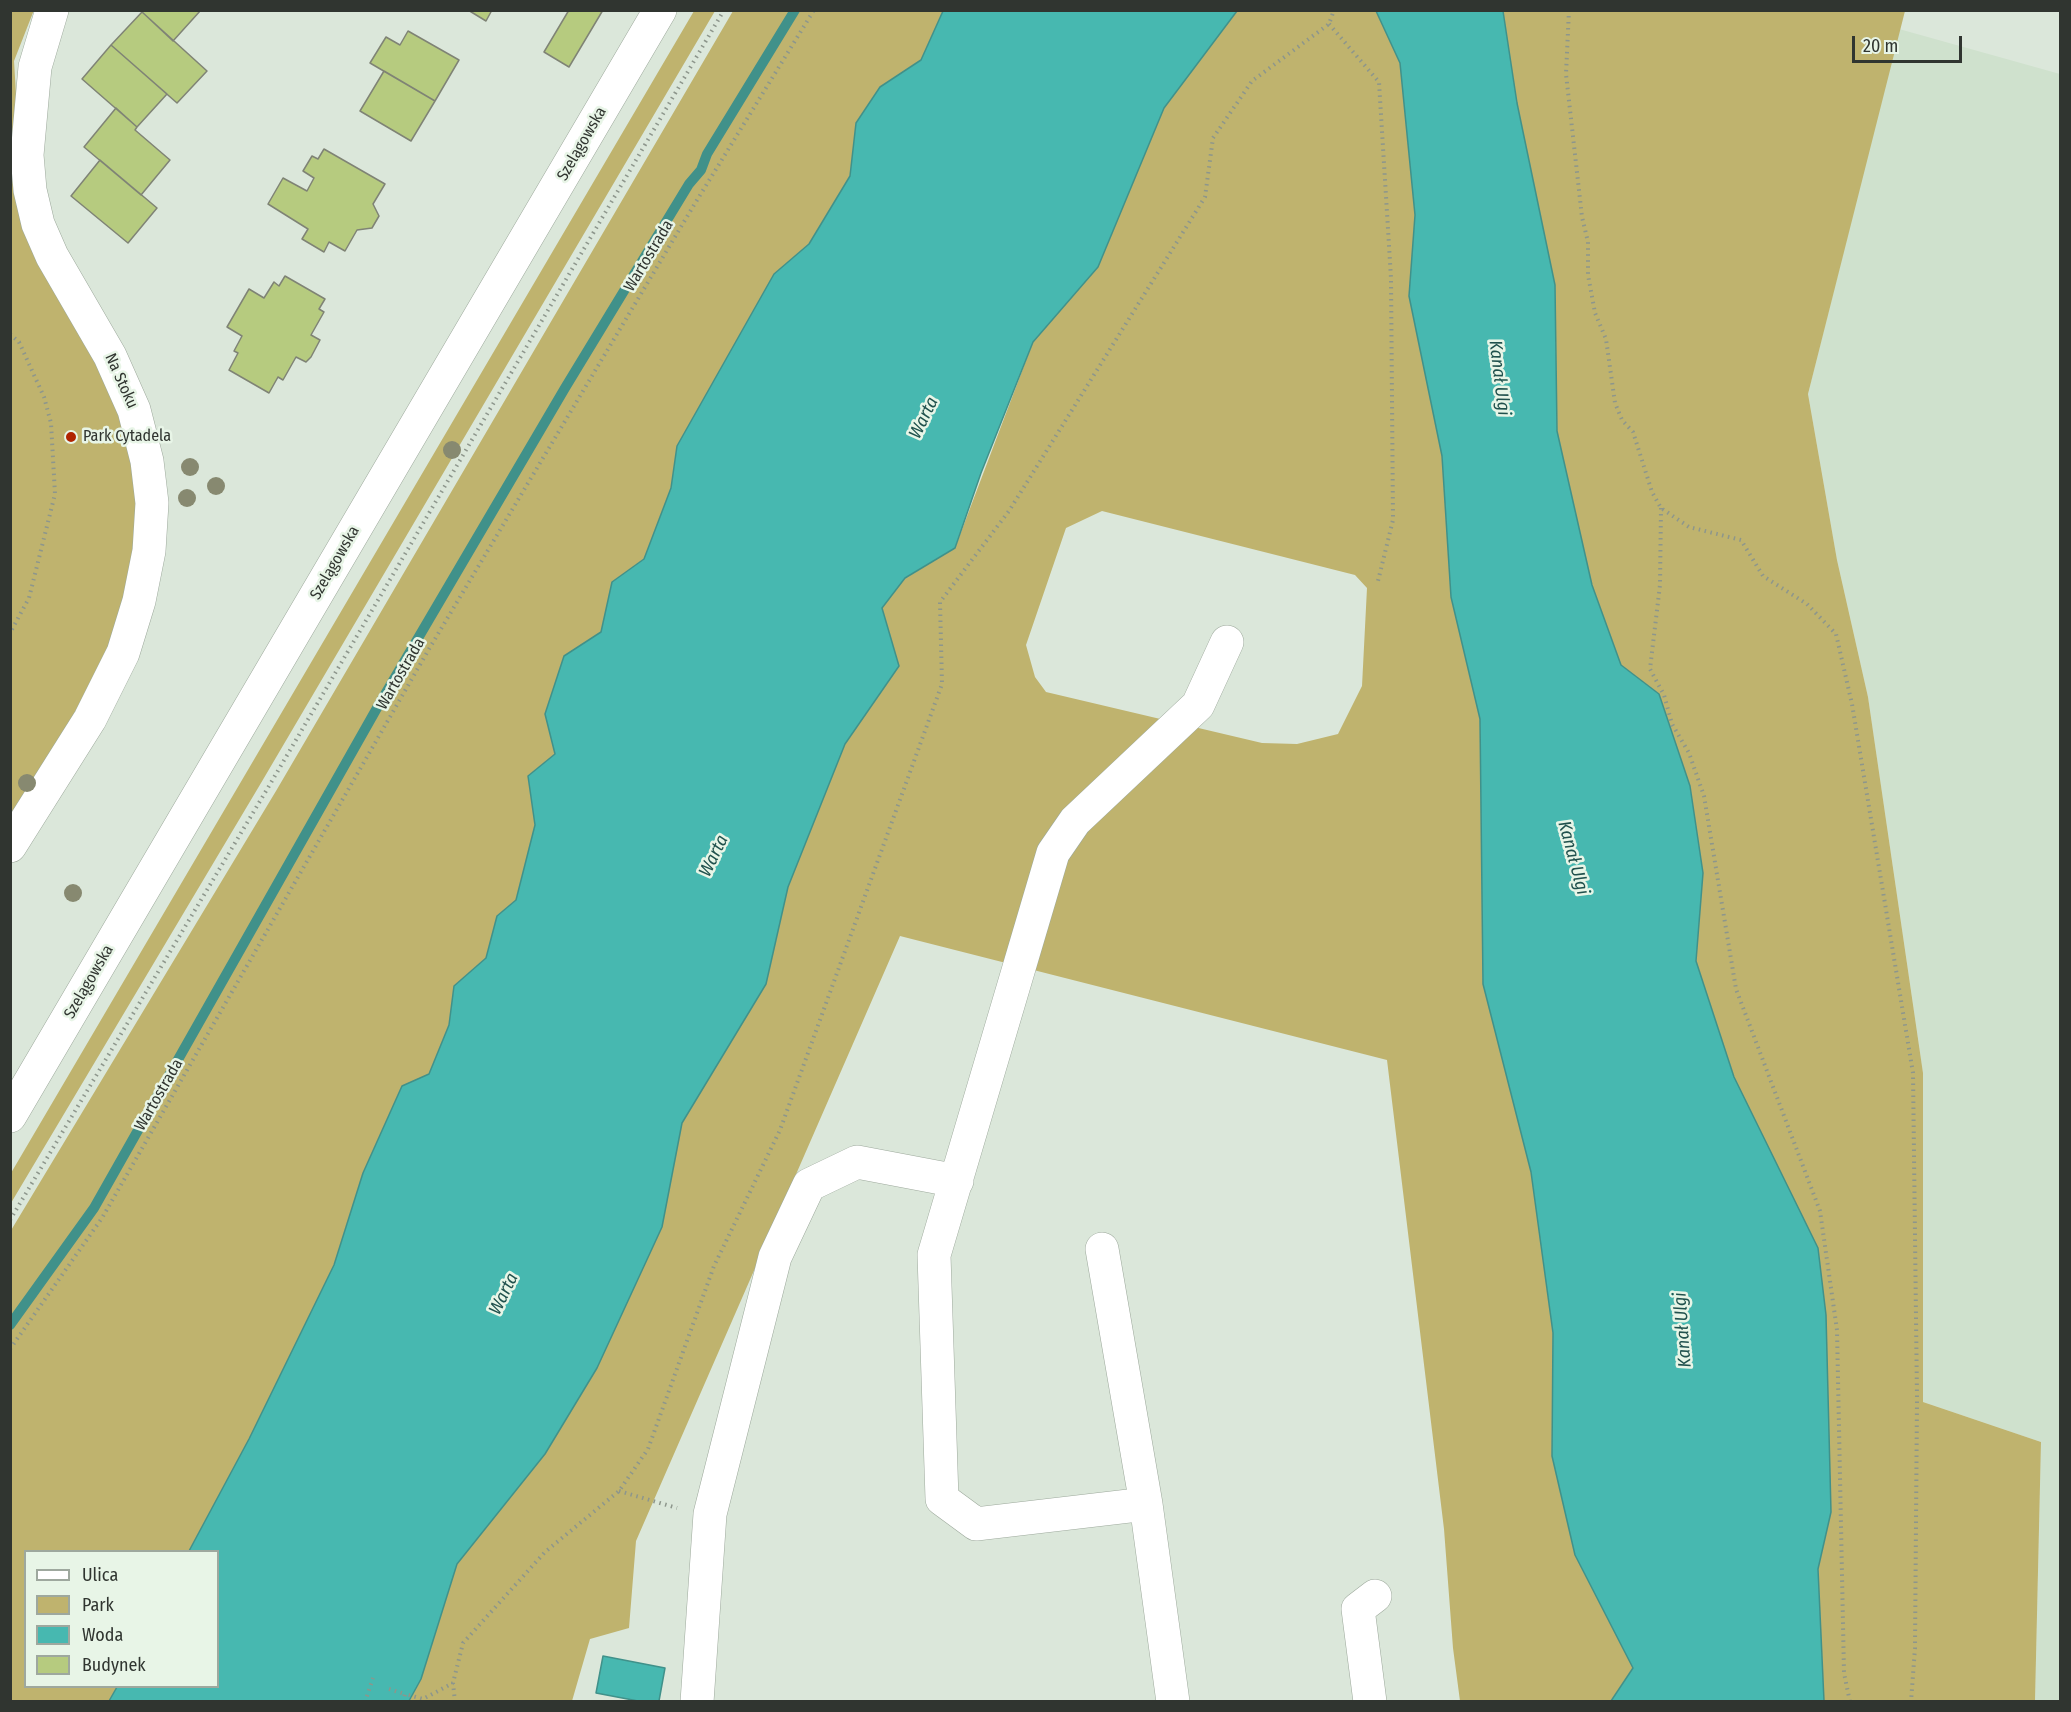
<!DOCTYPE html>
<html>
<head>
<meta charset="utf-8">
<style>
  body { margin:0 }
  #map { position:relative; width:2071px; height:1712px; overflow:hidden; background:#dbe7da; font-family:"Fira Sans Condensed",sans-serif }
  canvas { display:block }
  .frame { position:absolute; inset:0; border:12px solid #303530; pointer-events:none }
  .legend { position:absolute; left:24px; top:1550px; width:195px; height:138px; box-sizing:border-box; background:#e8f5e7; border:2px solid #9ea89e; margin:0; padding:8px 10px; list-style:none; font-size:18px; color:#303530 }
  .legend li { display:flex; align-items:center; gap:12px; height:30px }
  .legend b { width:30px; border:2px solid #9ea89e }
  .scale { position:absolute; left:1852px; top:36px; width:110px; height:27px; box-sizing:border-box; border:3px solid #303530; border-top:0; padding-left:8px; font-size:18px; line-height:21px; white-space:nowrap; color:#303530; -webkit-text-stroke:4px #e8f5e7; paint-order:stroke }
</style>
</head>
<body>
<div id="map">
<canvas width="2071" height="1712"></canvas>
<div class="frame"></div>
<ul class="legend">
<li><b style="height:8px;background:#fff"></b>Ulica</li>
<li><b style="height:16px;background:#bfb36e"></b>Park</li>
<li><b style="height:16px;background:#47b8b0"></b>Woda</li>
<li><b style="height:16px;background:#b6cb7f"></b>Budynek</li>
</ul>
<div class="scale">20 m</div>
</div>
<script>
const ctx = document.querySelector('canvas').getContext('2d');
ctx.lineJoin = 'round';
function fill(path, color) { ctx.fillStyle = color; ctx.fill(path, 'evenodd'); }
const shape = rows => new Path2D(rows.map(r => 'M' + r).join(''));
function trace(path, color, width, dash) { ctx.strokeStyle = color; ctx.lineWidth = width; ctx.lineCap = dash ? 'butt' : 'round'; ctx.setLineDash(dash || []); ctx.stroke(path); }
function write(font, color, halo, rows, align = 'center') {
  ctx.font = font + ' "Fira Sans Condensed",sans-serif'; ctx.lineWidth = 5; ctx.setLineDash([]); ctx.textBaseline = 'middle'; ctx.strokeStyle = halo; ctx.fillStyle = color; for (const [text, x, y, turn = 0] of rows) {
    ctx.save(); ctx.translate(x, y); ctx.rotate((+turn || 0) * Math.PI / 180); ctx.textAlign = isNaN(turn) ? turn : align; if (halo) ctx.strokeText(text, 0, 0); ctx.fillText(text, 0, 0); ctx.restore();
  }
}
fill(shape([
  [1899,29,2060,74,2060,1701,2035,1701,2041,1442,1923,1402,1923,1073,1868,697,1837,560,1808,394]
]), '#cfe1cd');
fill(shape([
  [34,10,14,61,18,127,15,155,130,363,140,502,127,601,88,699,11,823,10,11],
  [694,11,715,11,261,783,11,1203,11,1173],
  [733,11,943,11,921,60,880,87,856,123,850,176,809,244,774,274,677,446,671,488,644,559,612,582,601,632,564,656,545,714,555,754,528,776,535,825,516,900,497,916,486,958,454,986,449,1025,429,1074,402,1086,363,1173,334,1265,249,1439,189,1551,26,1552,26,1686,117,1687,109,1701,11,1701,10,1232,276,791],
  [1237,11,1376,11,1400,63,1415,215,1409,296,1442,456,1451,597,1480,719,1483,984,1531,1172,1553,1333,1552,1456,1575,1555,1633,1668,1611,1701,1460,1701,1453,1648,1444,1529,1387,1060,900,936,636,1541,629,1628,590,1639,572,1701,409,1702,421,1679,457,1564,545,1454,597,1368,662,1227,682,1123,766,984,788,887,845,744,899,666,882,608,905,578,955,548,1033,342,1098,267,1164,108],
  [1102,511,1355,575,1367,588,1362,686,1338,734,1297,744,1262,743,1046,692,1035,677,1026,645,1066,528],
  [1503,11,1905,11,1808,394,1837,560,1868,697,1923,1073,1923,1402,2041,1442,2035,1701,1824,1701,1818,1569,1831,1512,1734,1077,1696,961,1703,873,1690,786,1659,694,1621,665,1592,585,1557,431,1555,285,1517,103]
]), '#bfb36e');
const water = shape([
  [943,11,1237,11,1164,108,1098,267,1033,342,981,473,955,548,905,578,882,608,899,666,845,744,788,887,766,984,682,1123,662,1227,597,1368,545,1454,457,1564,421,1679,409,1701,109,1701,117,1687,218,1686,218,1552,189,1551,249,1439,334,1265,363,1173,402,1086,429,1074,449,1025,454,986,486,958,497,916,516,900,535,825,528,776,555,754,545,714,564,656,601,632,612,582,644,559,671,488,677,446,774,274,809,244,850,176,856,123,880,87,921,60,943,11],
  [1376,11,1503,11,1517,103,1555,285,1557,431,1592,585,1621,665,1659,694,1690,786,1703,873,1696,961,1734,1077,1818,1248,1826,1315,1831,1512,1818,1569,1824,1701,1611,1701,1633,1668,1575,1555,1552,1456,1553,1333,1531,1172,1483,984,1480,719,1451,597,1442,456,1409,296,1415,215,1400,63,1376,11],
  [603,1656,665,1668,659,1701,638,1701,596,1693,603,1656]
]);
fill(water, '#47b8b0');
trace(water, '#40918a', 1.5);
trace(shape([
  [10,1325,94,1208,377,708,565,388,689,184,701,170,707,154,795,10]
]), '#40918a', 10);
const building = shape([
  [140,10,201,10,173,41,140,10],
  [468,10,492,10,486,21,468,10],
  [569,10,603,10,569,67,544,52,569,10],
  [142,12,207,71,177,103,111,45,142,12],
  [408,31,459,60,435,101,370,63,386,37,400,45,408,31],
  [111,45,167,94,137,127,82,79,111,45],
  [384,71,435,101,411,141,360,111,384,71],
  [116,108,137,127,135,130,170,160,141,195,84,147,116,108],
  [324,149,385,184,373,204,379,216,372,228,357,230,345,251,329,242,324,252,302,239,308,229,268,204,283,178,307,191,314,178,303,171,312,156,318,159,324,149],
  [100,160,157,208,128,243,71,196,100,160],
  [285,276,325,299,319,309,324,312,311,335,320,340,311,357,306,362,296,357,283,380,278,377,269,393,229,370,238,353,234,351,242,336,227,327,249,289,264,298,274,282,279,286,285,276]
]);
fill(building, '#b6cb7f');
trace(building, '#7f8375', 1.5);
const minor = shape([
  [10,846,90,719,123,653,139,601,149,551,152,503,147,461,134,410,110,356,52,256,38,224,30,190,27,155,35,67,52,10],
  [10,1116,660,10],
  [1102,1249,1146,1504,1173,1702],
  [1146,1504,976,1524,942,1499,934,1255,1053,853,1075,821,1198,705,1227,642],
  [697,1702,710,1514,775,1257,809,1185,857,1162,957,1181],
  [1370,1702,1358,1609,1375,1596]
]);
trace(minor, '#9da99c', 34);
trace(shape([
  [1569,10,1566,74,1582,217,1588,242,1588,275,1595,313,1606,339,1615,403,1622,420,1633,432,1652,492,1661,508,1689,527,1741,540,1763,576,1807,604,1836,634,1852,704,1913,1073,1917,1398,1915,1648,1911,1702],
  [1329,24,1379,82,1391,278,1393,520,1378,581],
  [10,334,19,342,44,397,51,423,55,494,29,598,10,633],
  [1661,508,1660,585,1650,669,1664,695,1672,724,1689,753,1704,796,1736,989,1820,1211,1837,1330,1844,1673,1850,1702],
  [10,1220,269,786,724,10],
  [10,1349,102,1218,429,649,694,205,814,10],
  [619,1491,677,1508],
  [389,1689,405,1694],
  [365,1702,373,1678],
  [403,1702,405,1694,423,1699,453,1683],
  [455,1702,453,1683,463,1643,545,1552,619,1491,648,1449,714,1266,780,1130,942,684,940,602,1009,511,1205,197,1213,138,1252,81,1329,24,1334,10]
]), '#8d968c', 4, [1.5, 4.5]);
trace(minor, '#fff', 33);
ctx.fillStyle = '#878970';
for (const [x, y] of [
  [452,450],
  [190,467],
  [216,486],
  [187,498],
  [27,783],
  [73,893]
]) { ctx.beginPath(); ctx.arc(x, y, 9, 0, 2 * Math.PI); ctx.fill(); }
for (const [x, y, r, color] of [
  [71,437,6,"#b02401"]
]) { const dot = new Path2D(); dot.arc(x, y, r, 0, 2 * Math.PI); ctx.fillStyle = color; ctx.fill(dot); trace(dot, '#e8f5e7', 2); }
write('16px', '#303530', '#e8f5e7', [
  ["Szelągowska",582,144,-60],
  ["Wartostrada",649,256,-59],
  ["Na Stoku",121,381,66],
  ["Szelągowska",335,563,-60],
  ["Wartostrada",401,674,-60],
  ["Szelągowska",89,982,-60],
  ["Wartostrada",159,1095,-60]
]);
write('16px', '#303530', '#e8f5e7', [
  ["Park Cytadela",83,437]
], 'left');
write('italic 18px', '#20514d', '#e8f5e7', [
  ["Kanał Ulgi",1499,378,83],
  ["Warta",924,418,-64],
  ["Warta",714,856,-64],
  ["Kanał Ulgi",1573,858,75],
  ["Warta",504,1294,-64],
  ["Kanał Ulgi",1683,1330,-94]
]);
</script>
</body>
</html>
